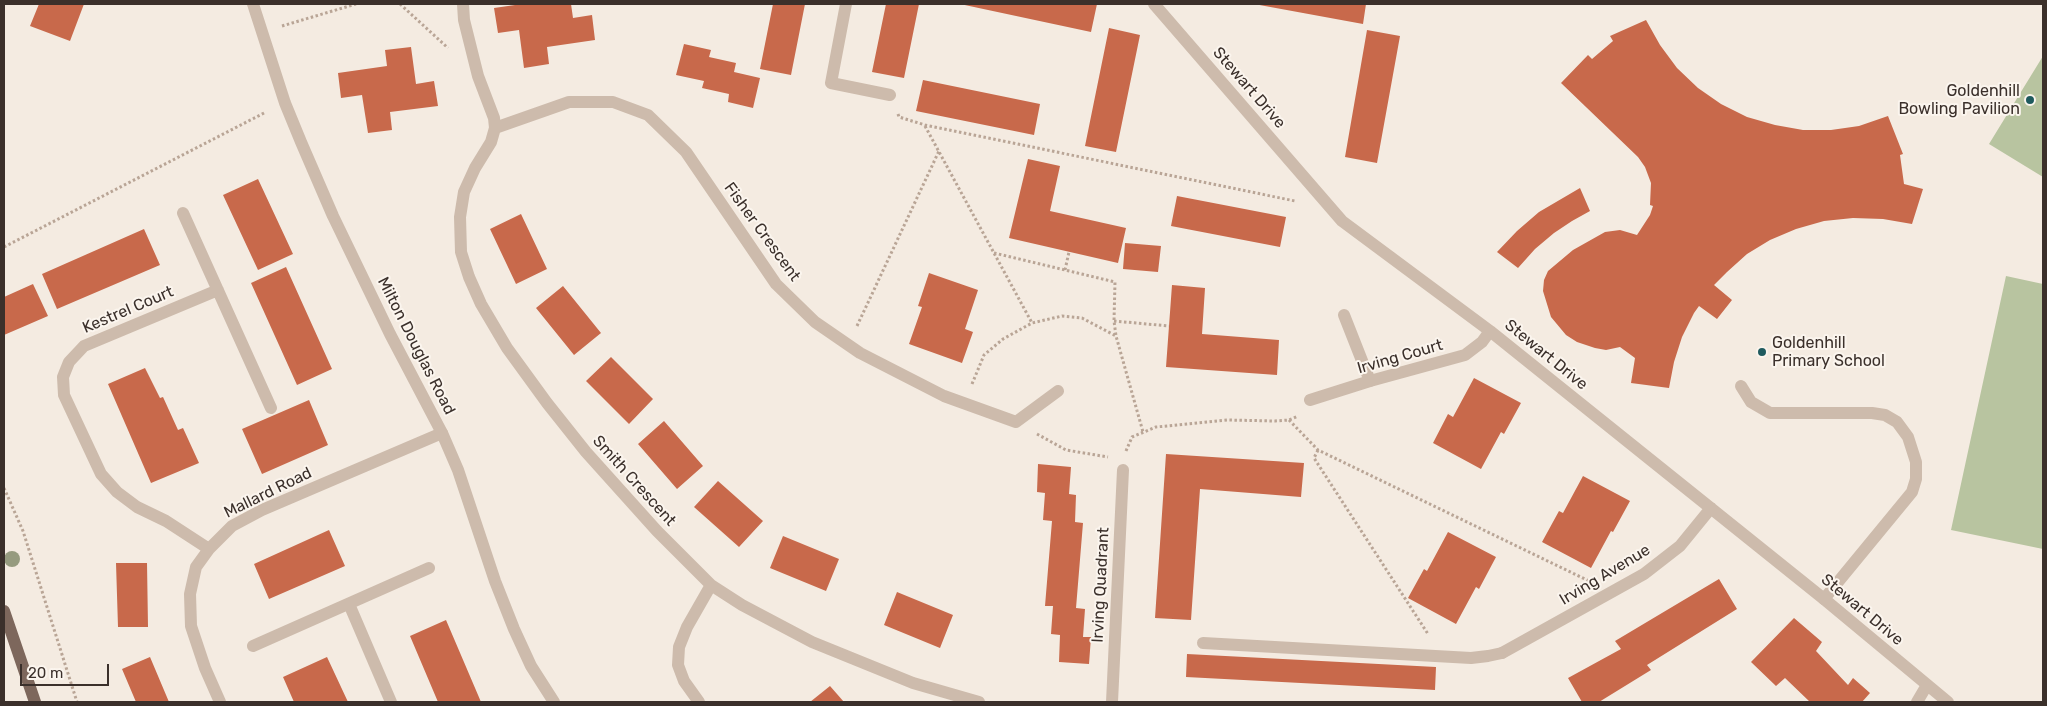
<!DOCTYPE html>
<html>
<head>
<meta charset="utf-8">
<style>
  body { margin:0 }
  #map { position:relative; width:2047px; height:706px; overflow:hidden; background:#f4ebe1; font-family:Rubik,sans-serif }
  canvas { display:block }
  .frame { position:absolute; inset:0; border:5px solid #3b302b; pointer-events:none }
  .scale { position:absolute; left:20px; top:664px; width:89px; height:22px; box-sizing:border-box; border:2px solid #3b302b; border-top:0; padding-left:6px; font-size:15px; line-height:18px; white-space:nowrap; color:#3b302b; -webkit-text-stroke:4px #fbf5ee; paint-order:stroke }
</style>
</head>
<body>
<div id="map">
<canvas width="2047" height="706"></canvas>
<div class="frame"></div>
<div class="scale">20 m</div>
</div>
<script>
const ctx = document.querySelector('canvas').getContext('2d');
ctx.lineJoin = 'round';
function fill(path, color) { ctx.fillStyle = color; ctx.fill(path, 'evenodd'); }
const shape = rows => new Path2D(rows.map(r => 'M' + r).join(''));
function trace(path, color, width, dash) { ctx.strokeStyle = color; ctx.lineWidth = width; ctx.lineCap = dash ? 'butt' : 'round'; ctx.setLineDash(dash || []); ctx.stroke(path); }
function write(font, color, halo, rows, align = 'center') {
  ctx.font = font + ' Rubik,sans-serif'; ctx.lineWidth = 4; ctx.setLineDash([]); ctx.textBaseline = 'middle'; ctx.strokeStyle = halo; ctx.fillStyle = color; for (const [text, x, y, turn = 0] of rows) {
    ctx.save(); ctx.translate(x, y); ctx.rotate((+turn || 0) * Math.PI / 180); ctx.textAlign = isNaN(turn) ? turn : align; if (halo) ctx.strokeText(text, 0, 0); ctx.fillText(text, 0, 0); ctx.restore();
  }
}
fill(shape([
  [2043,56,2043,177,1989,144],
  [2006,276,2043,284,2043,549,1951,530]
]), '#b8c4a0');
fill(shape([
  [39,4,84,4,70,41,30,26],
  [522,4,571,4,573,18,592,15,595,40,547,47,549,64,524,68,519,30,498,33,494,8],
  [773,4,805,4,791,75,760,69],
  [886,4,919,4,904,78,872,72],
  [960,4,1097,4,1091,32],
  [1254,4,1366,4,1363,24],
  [1646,20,1660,45,1677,68,1698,88,1721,104,1747,117,1775,125,1803,130,1831,130,1859,126,1888,116,1903,154,1900,155,1904,184,1923,189,1912,224,1883,219,1853,218,1824,221,1796,229,1770,240,1747,254,1727,272,1714,285,1732,300,1717,319,1699,306,1694,313,1682,337,1674,362,1669,388,1631,383,1635,358,1620,347,1606,350,1595,348,1577,342,1566,335,1551,317,1543,291,1544,280,1548,271,1573,250,1605,232,1620,230,1637,235,1650,215,1653,206,1650,205,1651,183,1645,167,1638,157,1561,83,1588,55,1592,59,1613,41,1610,36],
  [1109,28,1140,35,1116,152,1085,146],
  [1367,30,1400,36,1377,163,1345,157],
  [684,44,711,50,709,57,736,63,734,72,760,78,753,108,728,102,729,94,702,88,704,81,676,75],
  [411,47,416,84,434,81,438,106,390,112,392,130,368,133,362,95,341,98,338,73,387,66,385,50],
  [923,80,1040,104,1034,135,916,111],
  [1028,159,1060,166,1050,211,1126,228,1118,263,1009,238],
  [258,179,293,254,258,270,223,195],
  [1580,188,1590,211,1572,221,1554,233,1535,249,1518,268,1497,252,1517,231,1539,212],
  [1177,196,1286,217,1280,247,1171,226],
  [521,214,547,269,516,284,490,229],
  [144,229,160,265,57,309,42,274],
  [1125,243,1161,246,1158,272,1123,269],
  [286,267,332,369,297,385,251,283],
  [929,273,978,290,965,329,973,332,962,363,909,344,922,307,918,306],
  [33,284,48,316,4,335,4,297],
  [1172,285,1205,288,1202,334,1279,340,1277,375,1166,367],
  [563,286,601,333,574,355,536,308],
  [611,357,653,399,629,424,586,381],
  [145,368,160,398,163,397,178,430,183,428,199,463,151,483,108,384],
  [1474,378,1521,403,1504,434,1501,432,1481,469,1433,443,1448,414,1453,417],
  [309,400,328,445,262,474,242,429],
  [664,421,703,466,677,489,638,444],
  [1166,454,1304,463,1301,497,1200,489,1191,620,1155,618],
  [1038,464,1071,467,1069,494,1076,495,1075,522,1083,523,1076,608,1085,609,1083,637,1091,637,1089,664,1059,662,1060,635,1051,634,1053,606,1045,606,1052,521,1043,520,1045,493,1037,492],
  [1583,476,1630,501,1613,532,1611,531,1591,568,1542,542,1559,511,1563,513],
  [718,481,763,521,739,547,694,507],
  [329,530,345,566,269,599,254,564],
  [1448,532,1496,557,1479,589,1476,587,1456,624,1408,598,1424,569,1427,571],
  [783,536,839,559,826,591,770,568],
  [116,563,147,563,148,627,118,627],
  [1719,579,1737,609,1647,665,1651,670,1599,702,1582,702,1568,678,1621,649,1615,641],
  [897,592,953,615,940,648,884,625],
  [1794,618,1822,642,1816,651,1848,685,1853,678,1870,693,1862,702,1810,702,1785,678,1776,686,1751,662],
  [446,620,481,702,438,702,410,636],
  [1187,654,1436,667,1435,690,1186,677],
  [150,657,169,702,136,702,122,669],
  [327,657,348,702,294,702,283,677],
  [830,686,844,702,810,702]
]), '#c8694b');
trace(shape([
  [400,4,448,48],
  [282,26,356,4],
  [898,114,899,117,925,125,1295,201],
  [925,126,1032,323],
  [4,247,266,112],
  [994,253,1115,282,1114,321,1116,336,1143,432],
  [1065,270,1069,252],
  [1114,321,1169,326],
  [857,326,939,151],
  [972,384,984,355,1003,339,1032,323,1062,316,1082,318,1116,336],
  [1289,420,1318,450,1589,581],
  [1037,434,1066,450,1108,457],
  [1318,450,1314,458,1428,634],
  [1126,451,1132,437,1156,427,1227,420,1275,421,1289,420,1298,416],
  [4,488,23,531,77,702]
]), '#b9a596', 3, [2.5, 2.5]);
trace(shape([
  [1344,315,1370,381],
  [1741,386,1751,402,1770,413,1872,413,1885,415,1897,422,1908,437,1916,462,1916,479,1912,492,1824,599],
  [1203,643,1471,658,1488,656,1502,653]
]), '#cdbbac', 12);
trace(shape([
  [463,4,464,20,478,76,494,118,495,128,491,142,475,168,464,192,460,217,461,252,469,277,481,304,507,348,547,403,586,452,657,531,711,585,742,605,812,642,913,683,979,702],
  [846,4,831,83,890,95],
  [1154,4,1342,221,1490,331,1824,599,1948,702],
  [495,128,569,102,613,102,648,115,686,152,776,284,815,322,860,353,944,396,1016,422,1058,391],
  [183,213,271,408],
  [1310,400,1370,381,1465,355,1482,342,1490,331],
  [209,549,166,521,137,507,117,492,101,474,64,395,63,377,69,362,84,346,218,290],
  [349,604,391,702],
  [253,646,429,568],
  [1502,653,1644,574,1680,546,1711,508],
  [220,702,205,668,191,626,190,594,196,567,209,549,232,526,262,510,442,433],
  [699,702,684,681,678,665,679,647,687,627,711,585],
  [1112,702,1123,470],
  [1917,702,1927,685]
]), '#cdbbac', 12);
trace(shape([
  [253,4,285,103,301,142,333,216,390,334,442,433,458,470,495,581,514,629,531,666,554,702]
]), '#cdbbac', 12);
trace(shape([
  [4,611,35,702]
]), '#7d675c', 12);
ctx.fillStyle = '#969b7f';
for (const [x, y] of [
  [12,559]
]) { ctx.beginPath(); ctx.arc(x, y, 8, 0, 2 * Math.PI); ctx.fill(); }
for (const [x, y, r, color] of [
  [2030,100,5,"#1f5a5e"],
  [1762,352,5,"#1f5a5e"]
]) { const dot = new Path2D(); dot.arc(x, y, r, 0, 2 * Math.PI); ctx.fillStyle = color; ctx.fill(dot); trace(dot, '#fbf5ee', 2); }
write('16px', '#3b302b', '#fbf5ee', [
  ["Stewart Drive",1249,88,49],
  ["Fisher Crescent",762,232,54],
  ["Kestrel Court",128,310,-23],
  ["Milton Douglas Road",416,346,63],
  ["Stewart Drive",1546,355,39],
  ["Irving Court",1400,357,-16],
  ["Smith Crescent",634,481,48],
  ["Mallard Road",268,493,-26],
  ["Irving Avenue",1605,575,-31],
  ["Irving Quadrant",1101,585,-87],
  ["Stewart Drive",1862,610,40]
]);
write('16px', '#3b302b', '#fbf5ee', [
  ["Goldenhill",2020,91],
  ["Bowling Pavilion",2020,109],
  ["Goldenhill",1772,343,"left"],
  ["Primary School",1772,361,"left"]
], 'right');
</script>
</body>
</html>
